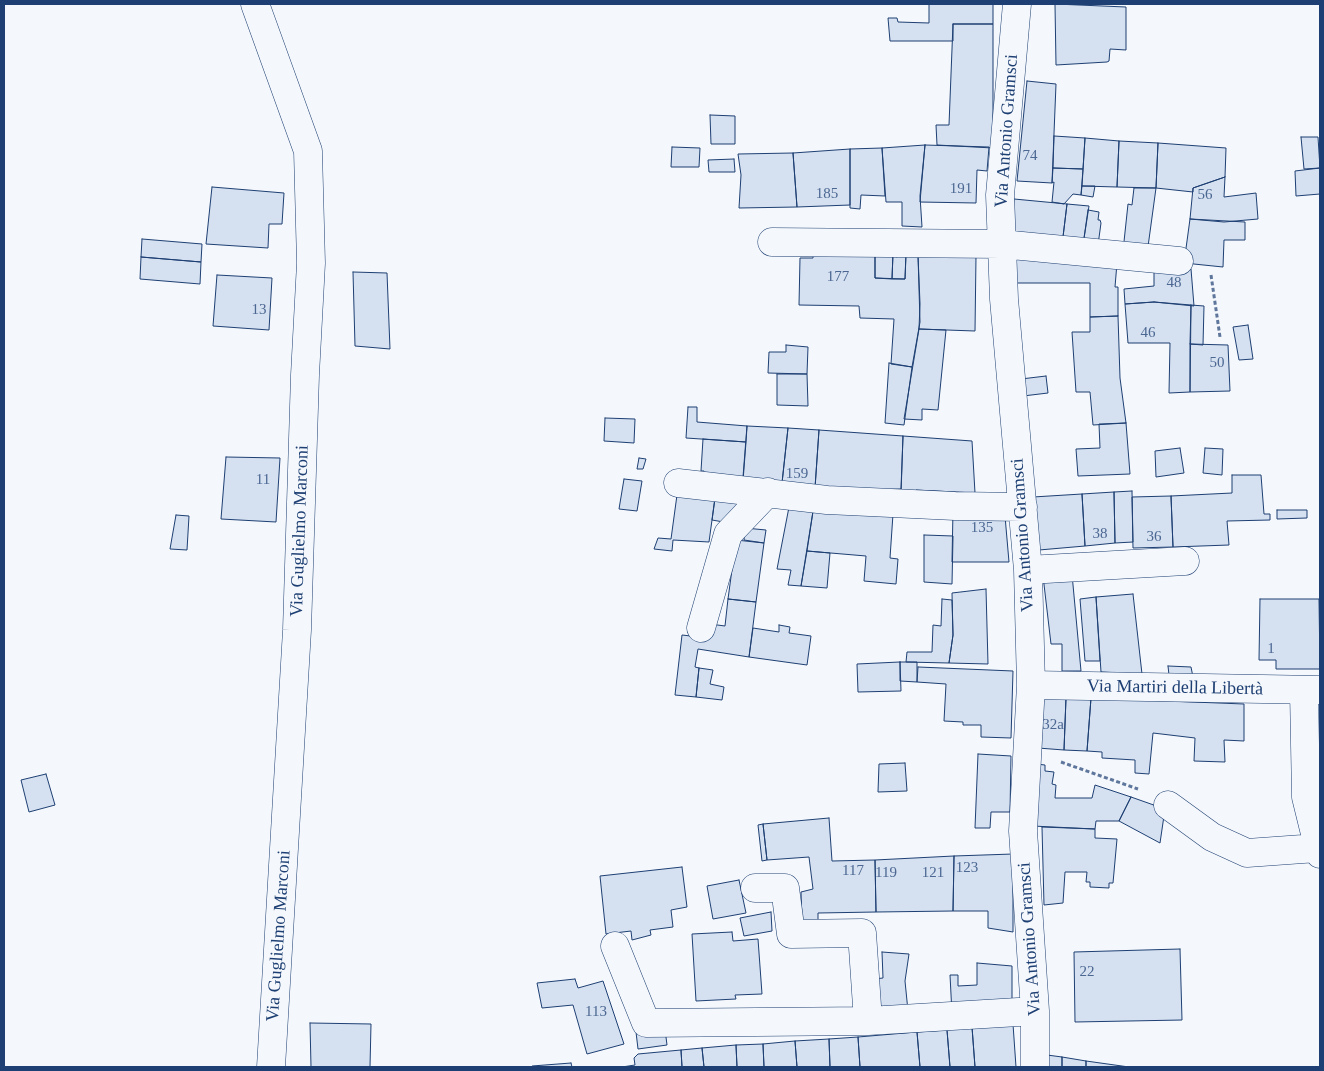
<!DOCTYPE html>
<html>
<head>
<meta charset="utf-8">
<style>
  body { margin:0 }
  #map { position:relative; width:1324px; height:1071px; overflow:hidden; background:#f4f7fb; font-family:Georgia,serif }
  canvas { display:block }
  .frame { position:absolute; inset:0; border:5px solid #1d3f73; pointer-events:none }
</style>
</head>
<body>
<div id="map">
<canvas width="1324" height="1071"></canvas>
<div class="frame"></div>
</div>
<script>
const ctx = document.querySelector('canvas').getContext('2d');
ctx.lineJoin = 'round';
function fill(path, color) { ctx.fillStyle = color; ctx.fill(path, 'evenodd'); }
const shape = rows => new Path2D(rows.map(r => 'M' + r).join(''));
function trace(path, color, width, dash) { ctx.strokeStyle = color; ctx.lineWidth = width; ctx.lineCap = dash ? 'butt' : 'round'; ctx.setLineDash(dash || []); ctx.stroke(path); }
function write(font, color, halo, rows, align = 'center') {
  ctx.font = font + ' Georgia,serif'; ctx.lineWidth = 4; ctx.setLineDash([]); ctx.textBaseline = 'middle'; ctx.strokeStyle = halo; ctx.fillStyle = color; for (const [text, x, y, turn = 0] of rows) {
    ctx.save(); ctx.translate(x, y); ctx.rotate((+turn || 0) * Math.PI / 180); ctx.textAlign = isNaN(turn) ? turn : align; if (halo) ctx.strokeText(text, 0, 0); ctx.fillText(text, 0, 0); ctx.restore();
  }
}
const building = shape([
  [929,4,993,4,993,24,953,24,953,41,890,41,888,18,897,18,898,22,929,23,929,4],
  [1055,4,1126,7,1126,50,1110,49,1109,61,1107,62,1056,65,1055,4],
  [953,24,993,24,993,148,937,145,936,125,949,125,953,24],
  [1027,81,1056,84,1052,183,1017,181,1027,81],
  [710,115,735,116,735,144,711,144,710,115],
  [1054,136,1085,138,1083,169,1053,168,1054,136],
  [1301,137,1318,137,1320,168,1304,169,1301,137],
  [1085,138,1119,141,1117,187,1082,186,1085,138],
  [1119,141,1158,143,1156,188,1117,187,1119,141],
  [1158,143,1226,148,1225,177,1193,188,1193,192,1156,188,1158,143],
  [925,145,920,196,922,227,902,226,902,202,886,202,882,148,925,145],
  [925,145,989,147,987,171,977,170,976,203,920,202,925,145],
  [672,147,700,148,699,167,671,167,672,147],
  [882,148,885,196,861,195,860,209,850,208,850,149,882,148],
  [850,149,850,205,797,207,793,153,850,149],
  [793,153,797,207,739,208,741,175,738,154,793,153],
  [734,159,735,172,709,172,708,160,734,159],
  [1053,168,1083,169,1081,195,1073,194,1064,204,1052,202,1054,182,1052,183,1053,168],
  [1320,168,1320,194,1296,196,1295,171,1320,168],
  [1225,177,1224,197,1256,193,1258,219,1224,222,1190,219,1193,188,1225,177],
  [1082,186,1095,186,1093,197,1081,195,1082,186],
  [212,187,284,193,282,224,269,224,268,248,206,244,212,187],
  [1134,188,1156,188,1147,254,1123,251,1128,204,1132,205,1134,188],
  [1014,199,1067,204,1062,245,1010,240,1014,199],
  [1067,204,1089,206,1083,245,1062,245,1067,204],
  [1088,210,1099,212,1098,220,1100,220,1101,223,1098,245,1083,245,1088,210],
  [1190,219,1245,222,1245,240,1224,240,1223,267,1184,263,1190,219],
  [142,239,202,244,201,262,141,257,142,239],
  [896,252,896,257,906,252,905,279,892,279,893,253,896,252],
  [875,253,875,278,905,279,906,255,918,255,920,322,912,367,891,364,894,319,860,318,859,306,799,305,800,258,813,258,813,254,875,253],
  [875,253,893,253,892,279,875,278,875,253],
  [918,255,976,256,975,331,919,329,920,304,918,255],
  [1012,255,1117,263,1115,287,1118,287,1118,316,1090,317,1090,283,1012,283,1012,255],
  [141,257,201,262,200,284,140,279,141,257],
  [1154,267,1191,269,1194,306,1154,302,1125,304,1124,289,1154,286,1154,267],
  [353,272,387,273,390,349,355,346,353,272],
  [217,275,272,278,269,330,213,326,217,275],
  [1154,302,1191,305,1190,392,1169,393,1170,343,1128,343,1125,304,1154,302],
  [1191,305,1204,306,1203,345,1190,344,1191,305],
  [1118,316,1120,378,1126,423,1093,425,1090,392,1076,392,1072,332,1090,332,1090,317,1118,316],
  [1248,325,1253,359,1239,360,1233,327,1248,325],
  [919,329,946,330,938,410,922,409,922,420,904,419,919,329],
  [1190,344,1228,345,1230,391,1190,392,1190,344],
  [786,345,808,347,807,374,768,373,769,352,786,352,786,345],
  [889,363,912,367,904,425,885,423,889,363],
  [777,374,807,374,808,406,777,405,777,374],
  [1046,376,1048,393,1023,396,1021,379,1046,376],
  [688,407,697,407,697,422,747,426,746,442,686,438,688,407],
  [605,418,635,419,634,443,604,441,605,418],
  [1126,423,1130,474,1078,476,1076,449,1100,448,1099,424,1126,423],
  [747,426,788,428,782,483,743,477,747,426],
  [788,428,819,430,815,488,782,483,788,428],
  [819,430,903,436,901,489,851,491,815,488,819,430],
  [903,436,972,441,975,493,916,490,916,493,901,494,903,436],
  [703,439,746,442,743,481,704,476,704,471,701,471,703,439],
  [1180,448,1184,473,1156,477,1155,451,1180,448],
  [1205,448,1223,449,1222,475,1203,473,1205,448],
  [226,457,280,458,276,522,221,519,226,457],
  [639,458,646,459,643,469,637,469,639,458],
  [1232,475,1261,475,1264,514,1270,514,1270,520,1227,521,1229,545,1173,547,1171,496,1232,493,1232,475],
  [624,479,642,481,637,511,619,509,624,479],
  [1132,491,1133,542,1115,543,1114,492,1132,491],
  [1114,492,1115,543,1085,546,1082,494,1114,492],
  [1082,494,1085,546,1039,550,1033,497,1082,494],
  [677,495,715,498,709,542,673,540,672,551,654,549,658,538,671,539,677,495],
  [1171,496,1173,547,1133,548,1132,497,1171,496],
  [715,498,739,500,735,524,712,520,715,498],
  [790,502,814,505,801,586,788,585,791,570,777,569,790,502],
  [814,505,893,514,890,558,898,559,896,584,864,581,866,556,807,551,814,505],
  [953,510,1005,516,1009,562,952,562,953,510],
  [1277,510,1307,510,1307,518,1277,519,1277,510],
  [176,515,189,516,187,550,170,549,176,515],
  [745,528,766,530,764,543,744,540,745,528],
  [924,535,953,536,952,584,924,582,924,535],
  [736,540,764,543,756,602,728,599,736,540],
  [807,551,830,553,827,588,801,586,807,551],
  [1072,574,1081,671,1062,671,1062,644,1051,644,1043,576,1072,574],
  [986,589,988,664,949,663,953,635,952,593,986,589],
  [1133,594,1142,674,1101,672,1096,597,1133,594],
  [1096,597,1100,661,1085,661,1080,599,1096,597],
  [728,599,756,602,749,657,698,649,695,667,699,668,696,697,675,695,682,635,708,638,710,624,725,626,728,599],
  [942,599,952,600,953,635,949,663,906,662,907,652,932,652,933,625,941,626,942,599],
  [1260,599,1319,599,1320,669,1276,669,1276,660,1259,660,1260,599],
  [779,625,790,627,789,633,811,636,807,665,749,657,753,628,779,632,779,625],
  [900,662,917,662,917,682,900,681,900,662],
  [900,662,901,691,858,692,857,664,900,662],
  [1168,666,1191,667,1193,677,1169,675,1168,666],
  [918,667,1013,671,1011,738,981,737,981,725,963,725,963,722,944,721,946,684,917,682,918,667],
  [699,668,713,670,710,684,724,687,722,700,696,697,699,668],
  [1040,697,1066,698,1064,750,1038,748,1040,697],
  [1066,698,1091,698,1087,751,1064,750,1066,698],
  [1091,698,1244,704,1244,741,1224,740,1225,762,1194,761,1195,738,1153,733,1149,774,1135,773,1135,760,1102,758,1102,752,1087,751,1091,698],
  [978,754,1011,756,1010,812,991,812,990,828,975,828,978,754],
  [905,763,907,791,878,792,879,764,905,763],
  [1036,764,1045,765,1045,771,1054,772,1052,784,1056,785,1055,798,1092,798,1095,785,1131,797,1119,821,1096,821,1095,829,1032,826,1036,764],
  [46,774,55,805,29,812,21,780,46,774],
  [1131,797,1165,809,1160,843,1119,821,1131,797],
  [829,818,832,861,875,860,876,912,818,913,818,921,802,922,801,892,813,889,809,857,767,860,763,824,829,818],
  [763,824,767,860,762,861,758,825,763,824],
  [1042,827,1095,829,1095,838,1117,839,1113,883,1109,883,1109,888,1090,887,1090,882,1086,882,1087,872,1065,872,1063,903,1044,905,1042,827],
  [1013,854,1013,932,988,928,988,911,953,911,954,856,1013,854],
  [954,856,953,911,876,912,875,860,954,856],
  [682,867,687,907,671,910,673,927,650,930,651,935,632,940,631,931,606,934,600,876,682,867],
  [739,880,746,913,713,919,707,886,739,880],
  [771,912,772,931,744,936,740,918,771,912],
  [732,932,733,941,758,939,762,994,735,995,736,999,696,1001,692,934,732,932],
  [1180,949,1182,1020,1075,1022,1074,952,1180,949],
  [882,952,909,954,905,981,908,1011,880,1015,874,979,883,978,882,952],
  [977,963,1012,966,1012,1006,952,1014,950,975,958,975,958,986,977,985,977,963],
  [575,979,578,988,603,981,624,1044,587,1054,573,1005,542,1008,537,983,575,979],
  [310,1023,371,1024,370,1067,311,1067,310,1023],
  [1013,1024,1016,1067,975,1067,972,1027,1013,1024],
  [972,1027,975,1067,950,1067,947,1030,972,1027],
  [665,1029,667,1045,638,1049,636,1032,665,1029],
  [947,1030,950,1067,920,1067,917,1032,947,1030],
  [917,1032,920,1067,860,1067,858,1037,917,1032],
  [858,1037,860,1067,830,1067,829,1039,858,1037],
  [829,1039,830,1067,797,1067,795,1041,829,1039],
  [795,1041,797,1067,764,1067,763,1044,795,1041],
  [763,1044,764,1067,737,1067,736,1045,763,1044],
  [736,1045,737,1067,704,1067,702,1048,736,1045],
  [702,1048,704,1067,682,1067,681,1050,702,1048],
  [681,1050,682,1067,622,1067,635,1065,634,1058,638,1054,681,1050],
  [1047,1055,1062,1057,1062,1067,1048,1067,1047,1055],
  [1062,1057,1086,1061,1086,1067,1062,1067,1062,1057],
  [1086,1061,1129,1067,1086,1067,1086,1061],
  [571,1063,572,1067,532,1067,532,1066,571,1063]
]);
fill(building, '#d5e0f0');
trace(building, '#1d3f73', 1);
const minor = shape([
  [255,4,308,151,311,263,305,375,297,630,271,1067],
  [1017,4,1000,195,1004,299,1028,570,1031,685,1023,831,1035,1011,1035,1067],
  [772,242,1001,244,1179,261],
  [678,483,827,500,955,506,1023,507],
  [1028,570,1185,561],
  [701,628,728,534,768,492],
  [1031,685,1320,690],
  [1304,691,1306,797,1320,854],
  [1168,805,1212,837,1247,853,1317,848],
  [755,888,785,888,791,934,862,933,868,1021],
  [615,946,646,1023,868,1021,1035,1011]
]);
trace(minor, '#1d3f73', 29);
trace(shape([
  [1211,275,1220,337],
  [1061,762,1138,789]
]), '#5e769c', 3, [4, 2.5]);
trace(minor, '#f4f7fb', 28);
write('15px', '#4b6792', null, [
  ["74",1030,156],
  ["191",961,189],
  ["185",827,194],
  ["56",1205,195],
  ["177",838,277],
  ["48",1174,283],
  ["13",259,310],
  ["46",1148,333],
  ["50",1217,363],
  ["159",797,474],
  ["11",263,480],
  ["135",982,528],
  ["38",1100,534],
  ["36",1154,537],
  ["1",1271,649],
  ["32a",1053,725],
  ["123",967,868],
  ["117",853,871],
  ["119",886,873],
  ["121",933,873],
  ["22",1087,972],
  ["113",596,1012]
]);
write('18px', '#1d3f73', '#f4f7fb', [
  ["Via Antonio Gramsci",1007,131,-86],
  ["Via Guglielmo Marconi",300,531,-88],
  ["Via Antonio Gramsci",1023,535,-94],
  ["Via Martiri della Libertà",1175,688,1],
  ["Via Guglielmo Marconi",279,936,-86],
  ["Via Antonio Gramsci",1030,939,-94]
]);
</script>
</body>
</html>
